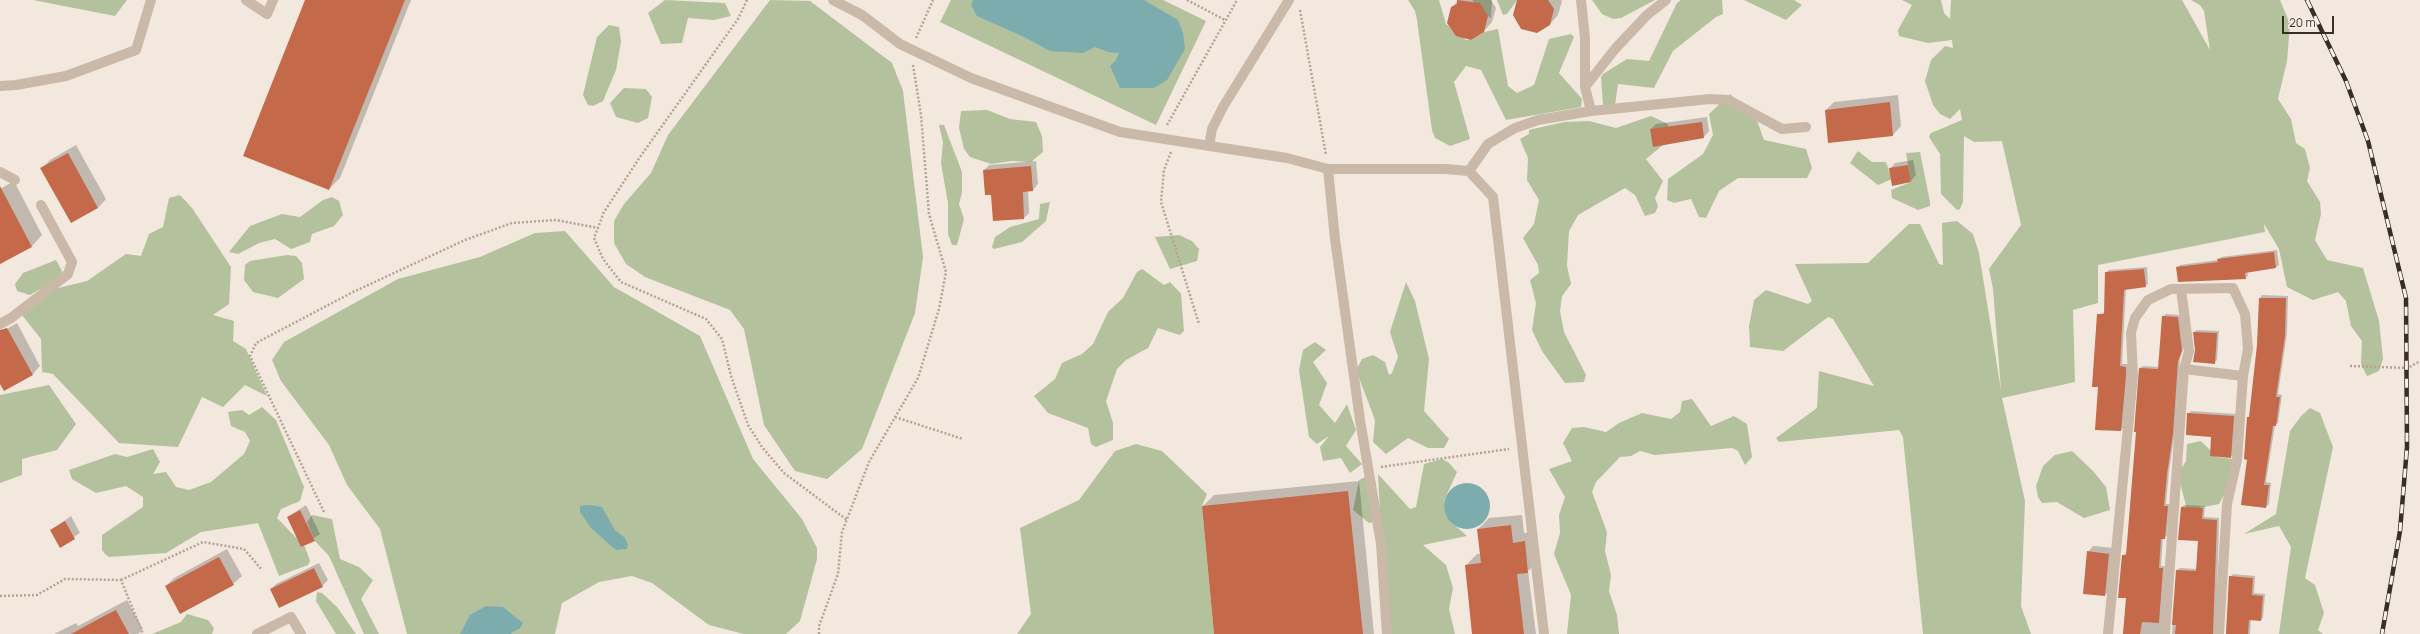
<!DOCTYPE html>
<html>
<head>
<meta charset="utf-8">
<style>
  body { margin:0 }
  #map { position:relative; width:2420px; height:634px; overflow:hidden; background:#f2e8dd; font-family:Manrope,sans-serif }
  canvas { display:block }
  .scale { position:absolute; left:2282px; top:16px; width:52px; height:18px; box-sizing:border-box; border:2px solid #372e29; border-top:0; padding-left:5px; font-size:12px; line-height:14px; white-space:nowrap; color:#372e29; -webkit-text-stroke:3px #f9f2ea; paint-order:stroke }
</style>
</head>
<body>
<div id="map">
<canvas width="2420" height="634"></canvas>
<div class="scale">20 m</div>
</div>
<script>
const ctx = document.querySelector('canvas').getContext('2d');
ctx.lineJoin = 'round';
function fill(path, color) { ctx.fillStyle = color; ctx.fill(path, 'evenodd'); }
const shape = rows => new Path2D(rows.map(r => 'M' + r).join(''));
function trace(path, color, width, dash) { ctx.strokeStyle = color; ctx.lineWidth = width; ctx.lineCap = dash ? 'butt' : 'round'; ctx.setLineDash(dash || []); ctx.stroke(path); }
fill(shape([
  [33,0,127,0,115,16],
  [665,0,725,3,731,16,714,20,688,18,682,43,661,44,648,13],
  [770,0,810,1,892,63,903,91,923,257,915,313,862,449,827,479,795,471,764,425,744,329,730,310,645,277,626,264,614,243,614,221,624,204,651,173,668,135],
  [951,0,1163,0,1206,21,1156,125,940,22],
  [1408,0,1439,0,1446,24,1466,40,1471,40,1484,32,1498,29,1508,86,1517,93,1534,85,1549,39,1571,34,1574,37,1559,73,1582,99,1581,107,1506,120,1481,70,1466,66,1454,82,1470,139,1450,146,1435,138,1432,130,1417,20,1415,11],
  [1472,0,1492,0,1491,18,1488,16],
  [1497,0,1517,0,1507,14,1503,15],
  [1592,0,1655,0,1621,18,1613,19,1602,14],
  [1681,0,1722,0,1723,14,1716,17,1673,51,1654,88,1618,84,1615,105,1603,105,1601,77,1603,74,1627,59,1649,61,1677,3],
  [1744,0,1794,0,1802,5,1786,20],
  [1902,0,1941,0,1944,13,1950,19,1951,0,2182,0,2210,50,2204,11,2200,5,2191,0,2280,0,2290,24,2287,61,2278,99,2291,119,2296,143,2305,149,2310,168,2307,181,2320,202,2321,214,2315,240,2327,260,2363,268,2379,321,2383,359,2379,371,2367,376,2361,364,2362,341,2351,326,2346,301,2338,292,2313,300,2287,287,2279,249,2264,224,2265,232,2098,265,2098,303,2073,310,2075,382,2002,398,2025,501,2021,606,2031,634,1923,634,1903,437,1899,430,1779,442,1776,438,1817,408,1819,371,1874,386,1833,319,1828,317,1783,351,1750,347,1749,326,1754,300,1766,290,1808,304,1812,301,1795,264,1868,263,1909,224,1920,224,1939,264,1943,265,1942,223,1957,221,1973,234,1979,253,2001,390,1993,289,1989,269,2021,225,2002,141,1974,142,1964,136,1963,202,1960,209,1957,210,1941,194,1940,154,1929,137,1931,133,1962,120,1960,109,1950,119,1940,114,1933,105,1925,81,1931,60,1945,46,1953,48,1952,40,1928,43,1899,36,1898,30,1912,5],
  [609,25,619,27,621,42,616,70,603,101,593,106,588,105,583,95,597,37],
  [624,88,646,89,652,97,648,118,638,123,616,117,610,103],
  [1730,94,1755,115,1764,140,1806,149,1812,168,1807,178,1738,178,1719,191,1706,218,1699,217,1691,199,1674,203,1667,200,1668,179,1703,154,1713,135,1709,114],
  [987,110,1010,119,1036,122,1042,136,1043,152,1031,162,1012,161,991,164,970,157,964,149,959,128,961,111],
  [1651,116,1668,124,1669,140,1646,159,1663,181,1655,198,1658,206,1655,213,1645,216,1635,195,1625,188,1578,215,1569,231,1567,266,1571,284,1562,296,1560,311,1564,332,1586,375,1584,382,1565,383,1542,351,1532,330,1536,303,1530,280,1539,273,1538,265,1523,238,1534,224,1539,200,1527,180,1528,158,1520,139,1529,134,1529,130,1564,122,1589,121,1616,128],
  [939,125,944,125,962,172,962,193,959,204,964,219,957,245,952,245,948,234,948,203,941,163,943,142],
  [1858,151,1872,162,1886,162,1892,179,1878,185,1850,163],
  [1920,152,1930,202,1930,206,1918,210,1892,198,1891,190,1911,182,1906,153],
  [180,195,192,208,231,267,229,304,213,315,234,321,233,341,246,349,267,396,245,385,223,407,202,397,178,447,119,443,53,374,42,372,41,339,22,315,46,291,87,281,126,254,141,256,149,234,163,227,169,198],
  [332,197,339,201,343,215,334,226,312,234,310,242,291,249,275,239,259,243,238,254,229,252,250,226,282,214,300,217,323,200],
  [1050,202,1046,221,1022,242,994,249,992,247,995,237,1010,227,1039,219,1040,204],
  [565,231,614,287,700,336,753,459,802,519,817,548,817,559,800,621,786,634,744,634,709,625,652,583,632,576,599,582,562,603,555,634,407,634,380,529,347,485,329,445,281,381,272,360,284,342,398,279,480,257,535,233],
  [1179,235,1192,241,1199,249,1197,261,1170,269,1155,237],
  [287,255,296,256,302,263,304,279,278,298,253,292,244,280,245,265,250,261],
  [56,260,62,271,60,277,30,295,17,291,15,284,23,273],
  [1142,269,1164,285,1170,282,1181,294,1184,331,1180,335,1158,328,1148,348,1126,360,1117,369,1106,401,1113,423,1113,440,1096,447,1091,444,1088,428,1048,413,1034,396,1055,379,1062,363,1082,354,1093,344,1108,312,1123,298,1137,272],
  [1406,282,1415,301,1429,359,1424,411,1449,439,1444,448,1428,448,1408,438,1386,454,1373,442,1375,420,1356,370,1362,359,1373,355,1385,362,1389,375,1392,373,1398,357,1390,332],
  [1315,342,1326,350,1313,362,1327,383,1319,405,1335,423,1347,404,1356,430,1346,446,1362,464,1350,473,1341,458,1323,461,1320,447,1329,436,1317,444,1309,437,1299,370,1303,350],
  [49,385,76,424,57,450,22,459,22,475,0,483,0,395],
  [1692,399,1711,426,1734,416,1747,424,1752,457,1745,465,1738,451,1732,448,1655,455,1640,451,1631,456,1620,457,1596,482,1592,492,1607,532,1605,551,1611,575,1609,591,1617,615,1619,634,1567,634,1571,595,1554,554,1560,533,1559,515,1565,497,1549,469,1572,461,1563,443,1572,428,1584,427,1606,432,1619,423,1642,413,1671,419,1680,412,1682,401],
  [262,407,276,420,304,487,300,501,281,509,277,518,305,547,310,561,308,565,279,576,258,523,201,532,166,553,109,557,105,554,102,550,102,535,143,507,143,497,126,486,96,493,72,479,69,470,115,454,127,457,153,449,160,462,153,474,166,472,176,487,189,490,211,482,244,454,250,441,245,432,231,426,228,412,242,410,249,415],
  [2310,408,2320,413,2333,447,2305,578,2315,585,2324,613,2318,630,2323,634,2279,634,2291,547,2279,526,2244,534,2276,514,2290,431,2301,416],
  [2201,441,2217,457,2233,459,2236,474,2219,504,2187,510,2178,474,2186,461,2187,444],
  [1136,444,1162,451,1207,494,1202,506,1214,634,1017,634,1031,614,1020,528,1079,500,1115,451],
  [2072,451,2093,471,2106,487,2110,510,2084,518,2057,502,2042,503,2038,497,2036,486,2043,466,2055,455],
  [1442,459,1448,462,1457,472,1444,501,1444,507,1452,523,1467,536,1423,545,1446,565,1453,588,1449,609,1455,634,1386,634,1378,474,1410,509,1416,507,1424,464],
  [1369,475,1376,483,1373,522,1369,523,1353,510,1359,480],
  [312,515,332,519,340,559,359,567,373,580,361,599,379,634,364,634,329,556,315,541,307,522],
  [317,592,322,593,337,607,356,634,336,634,316,601],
  [187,614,208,620,214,628,212,634,152,634,181,622]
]), '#b4c19d');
fill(shape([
  [973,0,1144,0,1178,20,1183,33,1185,49,1167,80,1154,88,1120,88,1110,66,1116,60,1119,53,1108,52,1095,47,1083,53,1050,51,1024,37,977,16,971,5],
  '1444 506a23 23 0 1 1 46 0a23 23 0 1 1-46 0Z',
  [590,505,602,507,615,530,625,538,628,545,627,549,616,550,591,528,580,512,580,506],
  [486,606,503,607,523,623,520,628,510,634,460,634,470,615]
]), '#7dacaf');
fill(shape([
  [306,0,411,0,340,178,329,189],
  [1458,0,1491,0,1496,8,1492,22,1484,31,1452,8],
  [1518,0,1561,0,1562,1,1558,15,1550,24],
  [1898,95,1901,126,1893,135,1829,142,1826,110,1834,102],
  [1707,117,1709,131,1704,137,1654,146,1651,129,1656,124],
  [76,145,106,199,98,208,42,168,50,160],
  [1913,160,1916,175,1911,181,1893,185,1890,169,1895,163],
  [1036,161,1038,184,1033,190,1028,190,1029,213,1024,218,994,220,992,193,984,170,989,165],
  [14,181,42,235,32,246,0,263,0,189],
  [2277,250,2279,265,2276,267,2247,271,2248,276,2245,278,2177,267,2180,265,2218,260,2221,257],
  [2147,267,2148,284,2145,286,2126,288,2122,364,2128,364,2129,373,2123,428,2121,430,2099,386,2098,315,2105,312,2106,273,2109,270],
  [2262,295,2288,296,2287,333,2278,394,2282,395,2278,423,2275,425,2266,482,2271,483,2269,504,2266,507,2248,459,2248,418,2250,415,2258,345,2260,298],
  [2166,314,2180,315,2184,347,2180,358,2175,431,2169,471,2166,504,2170,504,2167,536,2163,538,2161,566,2165,566,2161,634,2123,634,2127,597,2123,555,2127,553,2137,431,2140,368,2143,366,2159,367,2163,316],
  [17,323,40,366,32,375,0,382,0,333],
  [2197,330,2219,331,2217,360,2214,363,2194,332],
  [2191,411,2236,414,2233,455,2230,457,2212,436,2188,414],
  [1359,481,1374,634,1215,634,1203,506,1214,495],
  [306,505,320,534,302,546,288,517],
  [2184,505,2205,506,2204,517,2219,518,2216,634,2172,634,2177,570,2180,568,2197,569,2199,540,2182,507],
  [1522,515,1524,533,1535,531,1539,561,1528,571,1536,634,1473,634,1466,565,1477,554,1481,554,1478,529,1489,518],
  [71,516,80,533,60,546,51,530],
  [2093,546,2114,548,2110,590,2105,595,2088,552],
  [227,549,242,576,233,584,180,613,166,586,174,578],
  [319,563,328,580,322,586,271,589,276,584],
  [2233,574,2255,576,2254,593,2265,594,2263,618,2261,620,2251,619,2250,634,2226,634,2230,577],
  [127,600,143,629,138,634,54,634,76,623,78,626]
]), '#0003');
fill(shape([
  [305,0,405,0,329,190,243,156],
  [1457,0,1480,3,1488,16,1484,32,1471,40,1456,36,1447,23,1451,7,1457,4],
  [1517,0,1548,0,1554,9,1550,25,1537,33,1521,29,1513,15],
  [1890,102,1893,136,1828,143,1825,110],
  [1702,122,1704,138,1653,147,1650,129],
  [68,153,98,208,71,223,40,168],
  [1908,165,1911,182,1892,186,1889,168],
  [1031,166,1033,191,1023,192,1024,219,993,221,991,195,985,195,983,170],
  [0,186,32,247,0,264],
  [2274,252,2276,268,2245,273,2246,279,2178,282,2176,267,2218,262,2217,259],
  [2144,269,2146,287,2124,290,2120,366,2126,367,2126,376,2121,431,2095,430,2098,387,2092,387,2097,314,2104,314,2105,272],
  [2259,298,2286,298,2285,336,2276,397,2280,397,2276,426,2273,426,2264,485,2269,485,2266,508,2241,505,2247,460,2244,459,2247,417,2249,417,2257,345],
  [2162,316,2178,317,2182,351,2178,361,2173,434,2167,474,2164,506,2168,506,2165,539,2161,539,2159,568,2163,568,2159,623,2142,622,2140,634,2123,634,2126,598,2118,598,2122,555,2126,555,2136,432,2134,432,2139,368,2158,369],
  [7,328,33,375,4,391,0,384,0,330],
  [2193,332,2217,333,2215,364,2193,362,2195,350],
  [2187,413,2234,416,2231,458,2210,456,2211,437,2186,435],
  [1348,491,1363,634,1214,634,1202,506],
  [2181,507,2203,508,2202,519,2217,520,2213,634,2175,634,2176,625,2172,625,2176,570,2196,571,2198,541,2178,540],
  [300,510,315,541,301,547,287,517],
  [65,521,75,539,60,548,50,530],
  [1511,525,1513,543,1525,541,1528,573,1517,574,1524,634,1472,634,1465,565,1481,563,1477,529],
  [2087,551,2109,554,2105,596,2083,594],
  [219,557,234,585,180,614,165,586],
  [314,568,323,587,279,608,270,589],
  [2229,576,2253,578,2252,595,2263,596,2261,621,2249,620,2248,634,2226,634],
  [116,610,129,634,71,634,104,616]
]), '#c46949');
trace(shape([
  [747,0,738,19,640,157,604,212,594,238,603,259,621,282,706,319,722,339,731,376,748,425,762,447,784,473,847,520],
  [1187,0,1225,20],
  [1300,10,1326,155],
  [916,38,933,0],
  [1167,125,1237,0],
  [1171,152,1164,170,1161,202,1199,324],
  [2350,366,2408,368,2420,361],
  [895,417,963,439],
  [1381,467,1509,449],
  [324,512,250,356,256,343,353,292,465,240,512,223,556,220,598,228],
  [121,580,203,542,244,549,262,570],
  [0,596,37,595,65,579,121,580,143,634],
  [819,634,819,626,838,574,842,532,869,462,918,378,939,309,946,272,929,214,921,115,913,65]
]), '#b6a393', 2.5, [2, 2]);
trace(shape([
  [246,0,267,14,273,0],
  [1581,0,1585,38,1585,87,1591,111],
  [0,86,16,85,66,76,136,50,151,0],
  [1585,87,1615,49,1647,15,1666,0],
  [1209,146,1212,129,1223,107,1289,0],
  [1328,169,1445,169,1469,171],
  [0,172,15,180],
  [2181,289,2189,351,2184,369],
  [0,324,11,318,68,274,72,262,41,205],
  [257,634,291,617,301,634],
  [1544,634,1493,197,1469,171,1488,144,1515,128,1538,120,1591,111,1710,99,1728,100,1782,129,1806,127],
  [2108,634,2133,376,2131,333,2135,318,2148,300,2171,289,2233,288,2245,314,2248,349,2243,376],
  [2165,634,2184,369,2243,376,2237,460,2227,504,2219,634]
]), '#cab9a9', 10);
trace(shape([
  [833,0,862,15,900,44,971,78,1120,132,1287,158,1328,169,1335,239,1360,420,1381,544,1387,634]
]), '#cab9a9', 10);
const rail = shape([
  [2307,0,2346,81,2368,141,2406,298,2407,447,2400,531,2382,634]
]);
trace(rail, '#372e29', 4.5);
trace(rail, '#f9f2ea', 3, [9]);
</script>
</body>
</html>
